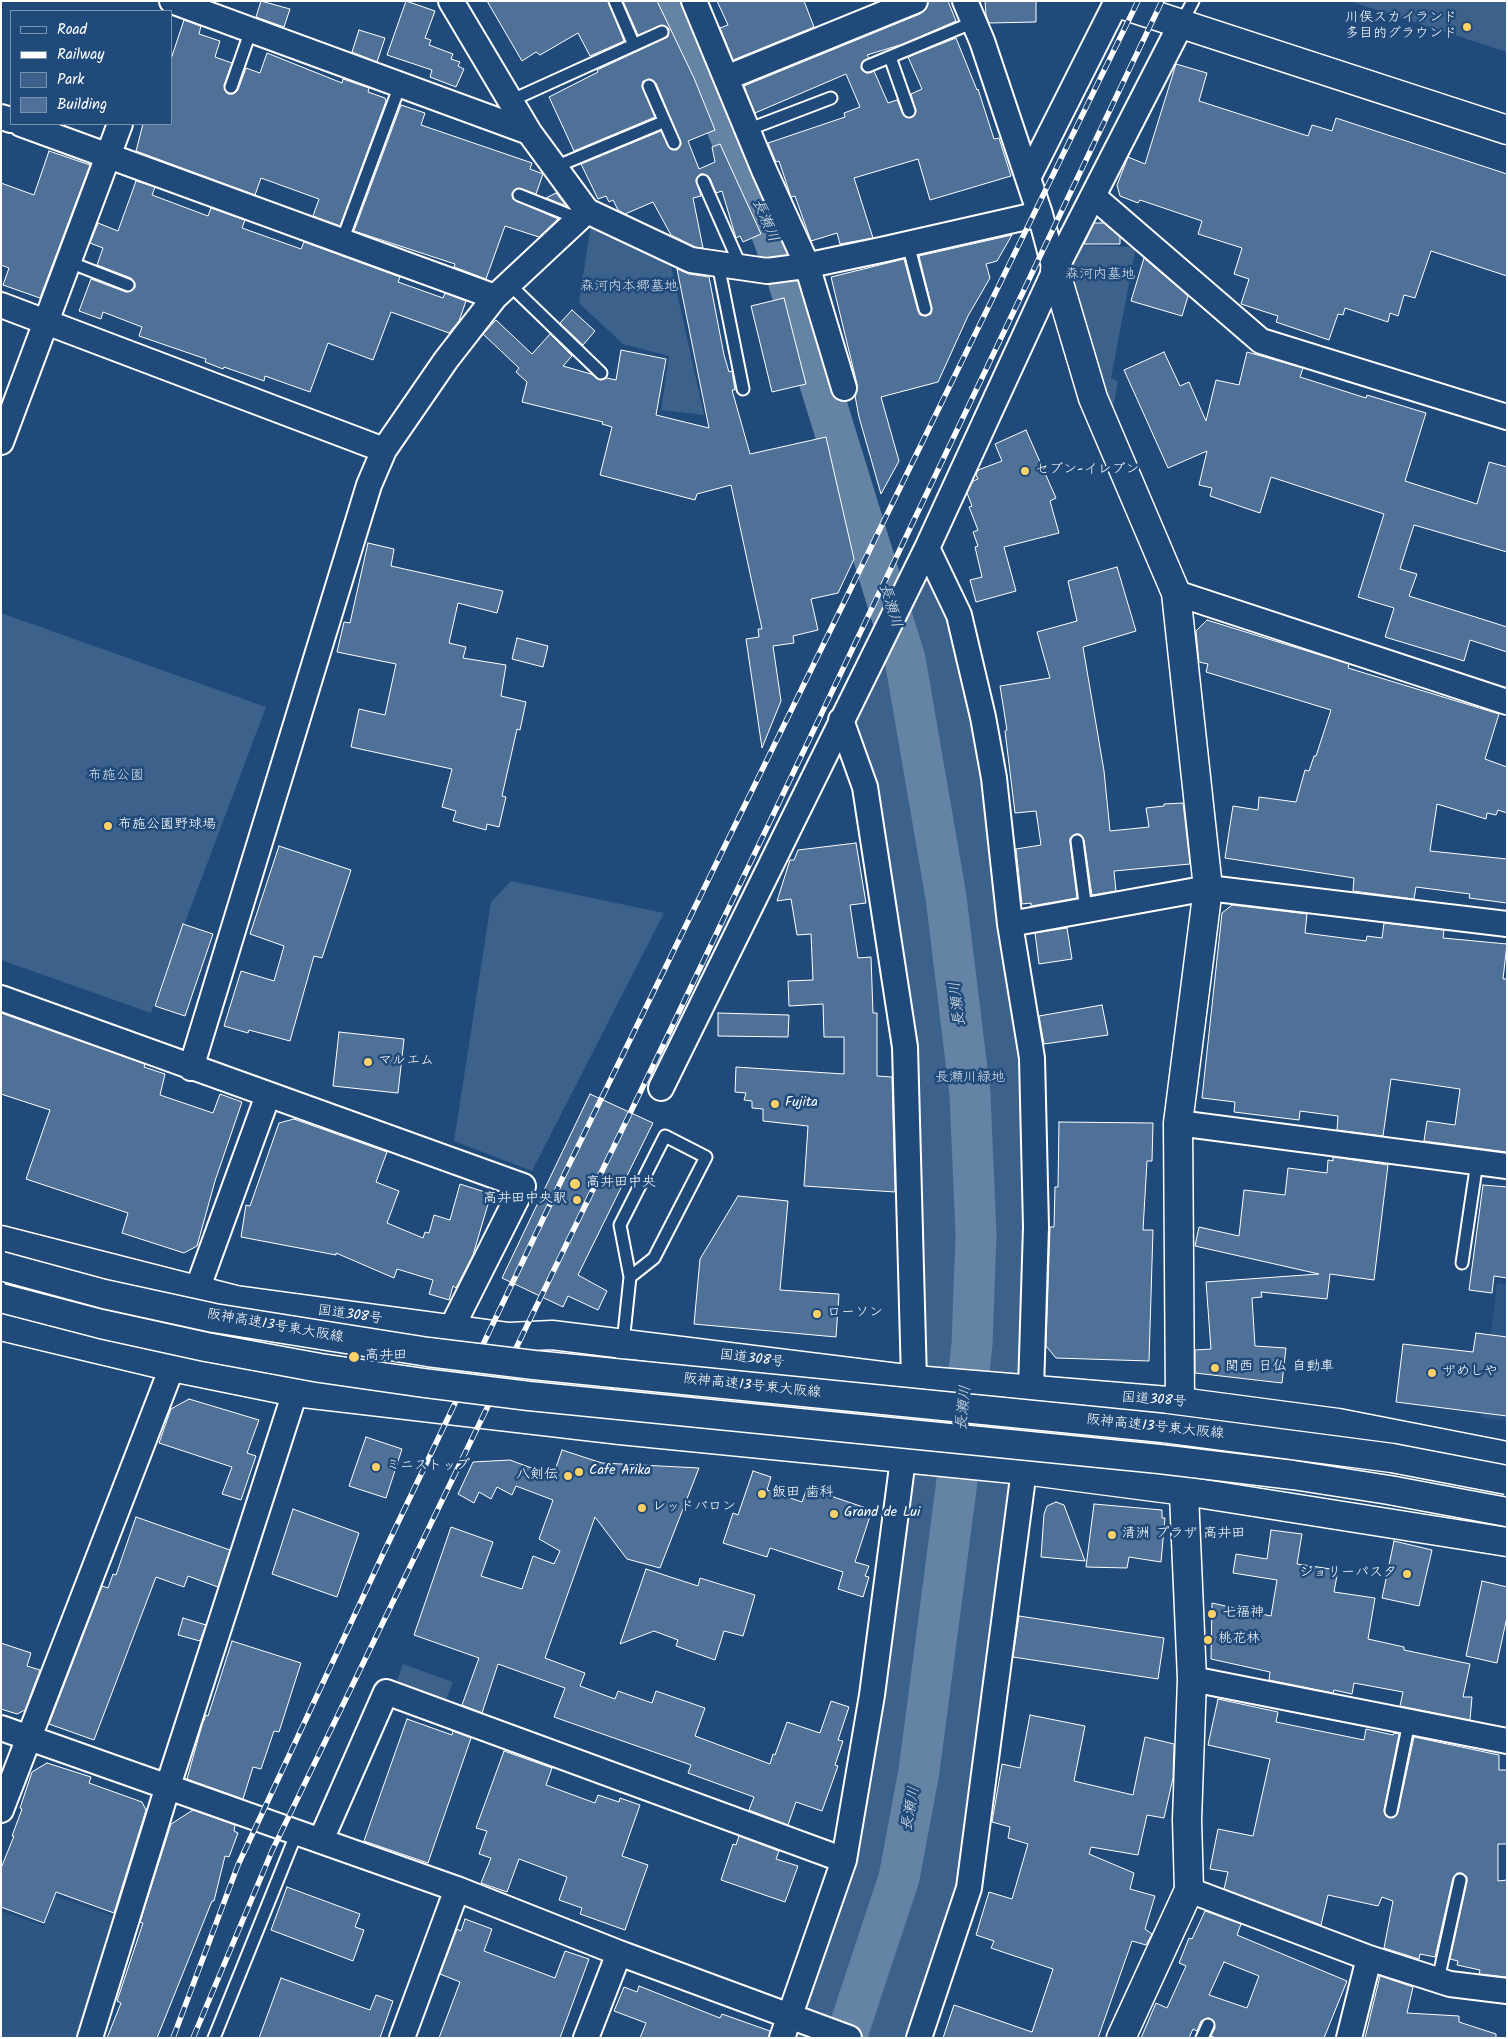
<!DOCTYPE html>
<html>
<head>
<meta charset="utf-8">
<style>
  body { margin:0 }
  #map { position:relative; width:1508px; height:2039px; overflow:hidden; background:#1f4a7a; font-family:Kalam,sans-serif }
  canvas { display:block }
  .frame { position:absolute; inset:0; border:2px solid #fff; pointer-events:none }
  .legend { position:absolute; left:10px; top:10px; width:162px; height:115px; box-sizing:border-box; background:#1f4a7a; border:1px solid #7992af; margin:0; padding:6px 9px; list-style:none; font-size:15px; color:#fff }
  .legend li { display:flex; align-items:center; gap:10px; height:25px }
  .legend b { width:25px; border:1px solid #7992af }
</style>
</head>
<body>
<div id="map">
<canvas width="1508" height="2039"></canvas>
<div class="frame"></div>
<ul class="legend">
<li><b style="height:6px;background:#1f4a7a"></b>Road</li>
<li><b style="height:6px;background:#fff"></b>Railway</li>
<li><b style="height:14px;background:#3c618b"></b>Park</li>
<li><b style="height:14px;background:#507197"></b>Building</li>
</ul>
</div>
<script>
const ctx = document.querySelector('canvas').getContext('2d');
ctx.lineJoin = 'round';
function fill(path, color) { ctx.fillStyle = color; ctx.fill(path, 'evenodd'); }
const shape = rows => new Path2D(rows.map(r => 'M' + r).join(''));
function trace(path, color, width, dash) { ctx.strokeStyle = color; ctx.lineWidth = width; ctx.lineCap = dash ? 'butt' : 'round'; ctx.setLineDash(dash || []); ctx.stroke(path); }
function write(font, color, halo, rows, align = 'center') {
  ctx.font = font + ' Kalam,"Klee One",sans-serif'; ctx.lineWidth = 5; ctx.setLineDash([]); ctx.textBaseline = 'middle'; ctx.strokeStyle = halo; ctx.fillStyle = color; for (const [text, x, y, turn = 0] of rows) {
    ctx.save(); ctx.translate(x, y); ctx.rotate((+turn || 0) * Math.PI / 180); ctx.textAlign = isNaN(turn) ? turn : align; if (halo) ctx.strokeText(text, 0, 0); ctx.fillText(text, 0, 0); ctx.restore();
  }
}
fill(shape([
  [1497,1283,1507,1284,1507,1421,1481,1417],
  [55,1896,121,1919,81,2038,1,2038,1,1911,44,1926]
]), '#2e5683');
fill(shape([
  [1349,1,1507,1,1507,52],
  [591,223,669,256,704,415,661,410,669,356,623,344,579,303],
  [1075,245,1136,247,1111,378,1118,381,1113,408,1102,383,1065,261],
  [927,570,951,619,984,780,1018,1011,1027,1145,1020,1388,1015,1470,956,1892,909,2038,796,2038,812,1985,832,1933,853,1863,922,1370,875,784,855,716],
  [1,613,266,707,151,1013,1,960],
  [511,881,664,913,532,1171,454,1141,491,902],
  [403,1664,453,1682,444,1705,395,1687]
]), '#3c618b');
trace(shape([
  [672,1,766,218,784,267,905,659,946,897,970,1094,976,1235,972,1344,956,1489,919,1771,899,1878,846,2038]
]), '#6583a4', 41);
const building = shape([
  [261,1,290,9,284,27,256,17,261,1],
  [406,1,435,11,425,38,431,40,429,45,453,54,451,59,460,62,458,66,464,69,456,87,430,77,432,70,387,55,406,1],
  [487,1,608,1,624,41,590,56,578,33,540,55,536,52,522,61,487,1],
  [623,1,657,1,694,78,715,130,688,141,699,169,715,162,712,147,720,144,761,234,743,242,740,236,736,238,722,191,716,193,710,178,704,174,700,174,696,180,701,196,693,198,703,248,695,247,671,235,653,202,625,214,618,210,613,200,609,202,606,196,598,199,581,164,661,131,670,149,677,150,681,144,656,83,650,79,643,81,642,86,655,117,574,151,549,97,598,72,597,70,668,37,669,29,662,25,638,35,623,1],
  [717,1,804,1,814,27,733,60,720,28,728,25,717,1],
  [928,1,948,1,956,21,903,44,867,55,869,58,862,62,861,69,867,73,874,71,888,103,897,100,904,116,911,118,916,112,911,94,922,89,908,57,956,38,977,90,978,89,994,139,999,138,1011,176,930,200,918,159,854,178,873,238,840,244,837,233,811,241,795,196,791,197,779,161,776,162,768,143,845,117,844,113,860,107,846,74,755,113,744,86,920,14,926,9,928,1],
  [985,1,1036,1,1036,22,989,23,986,15,985,1],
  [184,20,201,26,199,34,220,41,215,57,232,63,224,85,228,94,233,94,238,90,246,68,260,73,267,53,342,83,343,79,369,88,368,92,385,98,386,101,340,226,313,216,319,199,261,178,255,195,136,151,143,124,171,124,171,59,184,20],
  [359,30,385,38,377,62,352,52,359,30],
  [1176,64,1207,73,1199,101,1308,136,1312,125,1332,131,1336,118,1507,174,1507,276,1431,251,1415,298,1404,295,1398,316,1390,313,1388,322,1345,308,1343,315,1338,314,1329,340,1276,322,1278,316,1241,304,1249,279,1234,274,1242,248,1198,234,1202,221,1140,200,1138,203,1120,196,1117,185,1128,157,1145,164,1176,64],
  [401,105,425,113,421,125,532,163,530,169,543,174,536,194,517,188,512,193,513,199,558,219,539,237,505,226,486,279,454,267,455,264,354,231,401,105],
  [49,151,90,165,40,298,3,285,9,268,1,265,1,183,34,195,49,151],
  [136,181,155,187,152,195,208,216,211,208,245,220,242,228,301,249,304,242,400,277,398,282,443,298,445,293,466,301,459,321,449,333,391,312,373,360,328,343,310,392,265,376,264,381,224,367,223,369,205,362,206,359,139,336,142,327,103,312,101,319,79,311,91,279,126,292,135,288,135,283,131,278,97,265,103,248,90,243,98,223,118,231,136,181],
  [556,193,564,203,564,205,546,198,556,193],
  [1094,223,1104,223,1120,237,1120,244,1084,244,1094,223],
  [1012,235,997,261,986,264,990,278,968,316,938,382,881,397,899,461,881,494,859,417,855,396,857,384,831,277,904,259,918,311,920,315,926,316,931,314,932,308,919,256,1012,235],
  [1144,258,1188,296,1182,316,1131,301,1144,258],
  [677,269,689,274,709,277,724,355,729,372,732,371,735,390,732,390,750,454,826,437,854,559,838,593,811,599,818,630,793,636,794,643,773,646,781,701,762,748,746,639,759,637,758,629,762,629,731,485,697,494,695,500,600,475,612,427,602,424,603,422,522,402,527,382,516,372,519,368,483,334,496,320,532,354,550,334,572,356,563,366,591,374,600,380,607,378,616,380,621,350,666,359,656,415,709,428,677,269],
  [784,298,806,384,772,392,751,306,784,298],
  [572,310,595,331,583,345,560,323,572,310],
  [1164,352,1180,386,1189,382,1206,421,1216,380,1239,385,1247,352,1303,368,1300,377,1366,398,1367,395,1426,413,1405,481,1477,504,1489,462,1507,467,1507,552,1414,525,1400,569,1417,574,1409,596,1507,627,1507,652,1470,640,1464,661,1385,637,1394,608,1358,597,1384,514,1271,477,1260,513,1210,496,1212,488,1199,485,1207,451,1168,468,1124,370,1164,352],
  [1026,430,1056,498,1050,501,1059,533,1004,547,1016,591,976,602,970,580,982,577,975,547,978,546,973,532,978,530,969,507,972,506,967,493,973,481,978,479,976,475,978,470,1002,461,995,444,1026,430],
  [368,543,394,549,391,566,503,591,497,613,458,603,449,643,466,647,463,658,506,665,501,696,526,702,520,730,517,729,502,796,506,797,499,827,487,824,486,830,453,821,456,811,442,807,452,769,351,747,359,709,385,715,396,664,337,652,344,622,350,623,368,543],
  [1117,567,1136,631,1083,647,1104,771,1110,831,1149,827,1146,808,1164,806,1164,804,1183,803,1190,864,1114,871,1116,891,1092,895,1084,840,1080,834,1076,834,1070,838,1070,842,1077,898,1031,906,1031,903,1022,904,1016,849,1041,845,1036,811,1015,813,1005,731,1007,730,1000,686,1050,678,1037,632,1077,621,1068,581,1117,567],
  [1207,620,1349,664,1348,668,1499,714,1485,759,1507,767,1507,813,1498,810,1496,815,1487,813,1486,819,1437,804,1430,851,1507,859,1507,903,1469,898,1470,894,1416,887,1414,899,1353,891,1354,878,1225,858,1233,806,1258,810,1259,797,1296,802,1305,770,1309,771,1314,756,1316,756,1331,710,1206,672,1208,664,1199,662,1196,631,1207,620],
  [517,638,548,646,543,667,512,659,517,638],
  [856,843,866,903,850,905,858,958,871,957,873,1013,877,1013,877,1076,892,1077,895,1192,804,1186,808,1126,763,1121,763,1109,752,1108,752,1101,744,1100,746,1093,735,1092,736,1067,844,1074,844,1037,824,1037,823,1004,789,1006,788,981,813,980,811,934,797,935,791,899,777,901,790,860,794,860,798,850,856,843],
  [279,846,351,870,322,958,314,956,290,1041,249,1030,248,1033,224,1026,241,971,274,981,284,946,250,934,279,846],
  [1232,905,1307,914,1305,933,1366,941,1367,936,1382,938,1384,923,1444,930,1443,938,1507,944,1503,979,1507,979,1507,1152,1424,1141,1427,1121,1455,1125,1460,1089,1391,1079,1383,1136,1337,1130,1338,1116,1300,1111,1299,1120,1234,1112,1235,1102,1202,1098,1222,913,1232,905],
  [183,924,213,934,185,1016,155,1006,183,924],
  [1067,928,1072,959,1039,964,1035,933,1067,928],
  [1102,1005,1108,1035,1044,1044,1039,1016,1102,1005],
  [1,1013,145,1064,144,1067,165,1074,160,1095,213,1113,220,1094,242,1102,215,1181,197,1246,184,1253,122,1233,128,1213,26,1179,50,1110,1,1094,1,1013],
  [718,1013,789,1015,788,1037,718,1036,718,1013],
  [339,1032,404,1039,398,1093,333,1086,339,1032],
  [590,1094,653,1123,578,1275,607,1291,598,1310,568,1296,563,1307,502,1278,590,1094],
  [294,1119,387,1152,376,1182,399,1191,387,1223,423,1238,425,1232,429,1233,434,1215,450,1220,460,1184,491,1194,473,1255,456,1288,453,1286,449,1300,429,1294,433,1280,397,1269,394,1278,336,1253,336,1255,241,1237,246,1205,250,1206,279,1123,294,1119],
  [1059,1122,1153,1123,1152,1161,1147,1161,1143,1230,1153,1230,1149,1361,1056,1358,1046,1346,1050,1227,1054,1227,1055,1187,1058,1187,1059,1122],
  [1333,1157,1388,1165,1374,1280,1330,1274,1327,1299,1261,1292,1262,1297,1252,1298,1255,1346,1286,1348,1282,1383,1195,1373,1195,1350,1211,1349,1206,1282,1319,1274,1195,1246,1199,1227,1239,1236,1244,1190,1285,1195,1288,1168,1327,1173,1328,1160,1333,1161,1333,1157],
  [1483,1185,1507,1187,1507,1278,1494,1276,1492,1293,1469,1290,1483,1185],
  [738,1196,788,1201,780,1290,839,1294,836,1337,694,1324,700,1259,738,1196],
  [1476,1333,1507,1337,1507,1416,1396,1402,1403,1344,1473,1352,1476,1333],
  [189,1399,259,1420,247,1453,256,1456,241,1500,222,1494,232,1467,159,1443,171,1409,189,1399],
  [366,1437,402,1449,386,1498,349,1486,366,1437],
  [562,1450,602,1463,699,1468,660,1568,627,1559,595,1517,545,1658,585,1673,580,1686,615,1699,618,1691,652,1703,656,1691,705,1708,695,1736,770,1764,773,1754,775,1755,787,1722,820,1733,831,1701,849,1707,838,1740,843,1741,835,1765,838,1766,822,1811,796,1802,788,1825,749,1810,754,1797,688,1773,691,1765,554,1717,565,1688,498,1664,482,1713,462,1705,479,1658,414,1635,451,1527,493,1542,481,1576,522,1589,533,1556,554,1564,560,1551,539,1539,553,1500,516,1486,512,1495,497,1487,491,1499,479,1492,474,1503,458,1494,473,1462,510,1460,553,1476,562,1450],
  [753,1471,771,1477,767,1490,802,1502,807,1488,872,1510,855,1562,869,1566,865,1576,869,1577,863,1597,838,1589,843,1572,770,1548,767,1557,723,1543,733,1513,738,1515,753,1471],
  [1056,1502,1064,1505,1085,1561,1041,1557,1044,1514,1047,1506,1056,1502],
  [1094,1504,1162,1510,1162,1518,1165,1518,1161,1562,1129,1557,1127,1568,1086,1567,1094,1504],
  [293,1509,359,1533,337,1597,272,1574,293,1509],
  [136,1517,230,1550,218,1587,188,1576,184,1587,156,1577,94,1740,49,1724,102,1586,108,1588,113,1574,116,1575,136,1517],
  [1271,1530,1302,1534,1297,1564,1338,1570,1334,1592,1375,1598,1368,1639,1404,1647,1404,1650,1470,1664,1463,1697,1472,1697,1470,1720,1400,1706,1403,1692,1354,1683,1352,1694,1334,1690,1333,1693,1269,1680,1270,1672,1211,1659,1212,1603,1271,1616,1277,1580,1233,1573,1236,1554,1267,1559,1271,1530],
  [1394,1541,1432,1550,1419,1606,1382,1598,1394,1541],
  [646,1569,698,1586,700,1578,755,1595,743,1636,724,1631,715,1660,676,1646,678,1640,654,1631,620,1644,646,1569],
  [1482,1581,1507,1587,1507,1617,1497,1663,1466,1656,1482,1581],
  [1019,1616,1164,1638,1158,1679,1013,1657,1019,1616],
  [183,1618,206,1625,200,1641,178,1635,183,1618],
  [232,1641,301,1663,279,1732,274,1731,261,1769,253,1767,243,1799,187,1779,202,1725,206,1715,208,1716,232,1641],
  [1,1643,31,1653,27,1666,40,1670,25,1710,17,1714,1,1709,1,1643],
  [1218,1699,1278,1712,1276,1722,1364,1740,1366,1729,1393,1735,1394,1733,1399,1734,1384,1810,1386,1816,1390,1818,1396,1816,1398,1812,1414,1737,1499,1755,1499,1770,1507,1770,1507,1844,1498,1844,1498,1881,1507,1880,1507,1977,1479,1974,1480,1970,1457,1965,1458,1961,1450,1959,1467,1882,1467,1877,1462,1873,1457,1873,1453,1878,1435,1957,1420,1954,1419,1959,1384,1948,1393,1901,1382,1897,1378,1906,1328,1895,1321,1925,1224,1889,1228,1872,1210,1869,1218,1829,1253,1836,1270,1759,1208,1745,1218,1699],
  [1030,1715,1085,1726,1074,1781,1133,1795,1145,1737,1174,1744,1173,1778,1164,1818,1147,1815,1138,1855,1091,1847,1089,1854,1134,1873,1130,1889,1155,1896,1145,1929,1152,1934,1146,1945,1132,1941,1098,2038,943,2038,954,2005,1032,2032,1053,1969,991,1948,994,1941,976,1935,989,1892,1012,1899,1028,1844,1008,1838,1010,1827,992,1822,1002,1764,1020,1768,1030,1715],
  [407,1719,452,1735,453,1731,471,1738,428,1863,364,1841,407,1719],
  [504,1751,552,1768,546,1785,595,1803,598,1795,619,1802,620,1798,640,1805,622,1856,648,1865,625,1930,580,1914,582,1908,559,1900,567,1877,519,1859,507,1892,481,1883,491,1858,479,1854,487,1831,476,1828,504,1751],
  [47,1763,91,1777,89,1783,142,1802,146,1810,114,1913,56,1892,44,1923,1,1907,1,1868,14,1836,12,1836,22,1809,20,1808,32,1772,47,1763],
  [193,1810,235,1825,234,1831,238,1833,229,1857,225,1856,214,1901,212,1901,157,2038,107,2038,121,2003,117,2001,143,1923,140,1922,171,1824,193,1810],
  [739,1836,779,1851,776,1859,798,1866,785,1902,721,1880,733,1844,736,1845,739,1836],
  [287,1887,360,1914,355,1927,364,1930,353,1961,271,1930,287,1887],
  [1205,1911,1241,1924,1237,1935,1347,1981,1324,2038,1216,2038,1211,2036,1215,2028,1214,2021,1208,2018,1201,2021,1197,2031,1193,2029,1189,2038,1141,2038,1156,2003,1167,2008,1186,1966,1179,1963,1189,1938,1192,1939,1205,1911],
  [1224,1962,1259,1976,1247,2008,1209,1995,1224,1962],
  [465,1919,492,1929,484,1951,555,1978,565,1951,589,1959,560,2038,439,2038,460,1982,440,1974,457,1929,461,1931,465,1919],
  [1380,1976,1413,1987,1407,2013,1459,2016,1459,2022,1496,2034,1496,2038,1365,2038,1380,1976],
  [281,1978,370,2010,376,1995,393,2001,380,2038,259,2038,281,1978],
  [639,1986,720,2018,722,2014,770,2031,769,2038,640,2038,646,2023,614,2011,624,1987,637,1992,639,1986]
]);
fill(building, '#507197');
trace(building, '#fff', 1);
const lane = shape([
  [615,1,634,45],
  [1181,24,1193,1],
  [890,57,909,111],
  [868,66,974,22],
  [649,86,674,143],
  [231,87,251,30],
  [510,101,662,32],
  [747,130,831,98],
  [555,167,663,122],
  [703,181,741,267],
  [519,195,579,219],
  [342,241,400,85],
  [908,244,925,309],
  [69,262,128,285],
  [718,264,743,389],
  [509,284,601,373],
  [1077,841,1086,910],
  [1462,1263,1477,1162],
  [619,1405,618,1390,630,1277,620,1225,665,1136,706,1157,654,1258,630,1277],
  [1391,1811,1409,1722],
  [1438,1980,1460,1880],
  [214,2038,297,1832],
  [1202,2038,1208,2025]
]);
const street = shape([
  [172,1,529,132],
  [451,1,529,132,587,211,691,260,767,271,805,266,881,250,1040,214],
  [694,1,764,170,807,265,844,388],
  [965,1,982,41,1040,214,1055,270],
  [726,78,915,1],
  [1,117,11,120],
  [21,124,495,297],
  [1028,178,1117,1],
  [1093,196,1261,341,1507,417],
  [1,305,384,450],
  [1,442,120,124],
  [927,548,959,615,983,717,994,778,1010,924,1032,1058,1036,1227,1031,1389],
  [1176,593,1507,702],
  [841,720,865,787,905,1047,914,1380],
  [1010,924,1208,888,1507,924],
  [1,998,523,1186,451,1329],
  [191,1068,369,485,384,450,446,360,495,297,587,211],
  [661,1088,927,548,1055,270,1181,24],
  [1178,1123,1507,1166],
  [197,1290,268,1095],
  [1192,1679,1507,1741],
  [1,1728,457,1889,619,1953,849,2038],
  [1,1810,172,1367],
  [321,1840,386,1692,844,1860],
  [1189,1890,1369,1958,1450,1984,1507,1991],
  [90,2038,168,1786,295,1392],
  [402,2038,457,1889],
  [586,2038,619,1953],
  [782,2038,844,1860,872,1695,903,1459],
  [919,2038,969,1888,1024,1470],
  [1349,2038,1369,1958]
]);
const secondary = shape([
  [1117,3,1507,130],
  [1055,270,1093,398,1176,593,1208,888,1178,1123,1180,1402,1192,1679,1187,1820,1189,1890,1121,2038]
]);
const highway = shape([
  [1,1240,236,1300,509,1337,552,1335,914,1380,1180,1402,1338,1423,1507,1456],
  [1,1326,172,1367,295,1392,620,1430,1024,1470,1185,1491,1507,1542]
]);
trace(lane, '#fff', 15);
trace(street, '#fff', 28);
trace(secondary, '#fff', 31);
trace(highway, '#fff', 31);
trace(lane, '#1f4a7a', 11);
trace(street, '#1f4a7a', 24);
trace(secondary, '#1f4a7a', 28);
trace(highway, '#1f4a7a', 28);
const rail = shape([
  [173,2038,238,1865,383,1554,563,1177,1138,1],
  [193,2038,272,1851,667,1037,1162,1]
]);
trace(rail, '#fff', 5.5);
trace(rail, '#1f4a7a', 4, [11]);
const highwayBridge = shape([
  [1,1266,104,1294,214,1318,428,1352,534,1365,1163,1428,1392,1458,1507,1480],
  [1,1298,101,1324,206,1347,320,1368,424,1383,529,1396,1159,1459,1293,1475,1389,1490,1507,1512]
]);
trace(highwayBridge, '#fff', 31, []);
trace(highwayBridge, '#1f4a7a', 28);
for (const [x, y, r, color] of [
  [1467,27,5,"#ffd166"],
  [1025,471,5,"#ffd166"],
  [108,826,5,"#ffd166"],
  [368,1062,5,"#ffd166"],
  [775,1104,5,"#ffd166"],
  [575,1184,6,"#ffd166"],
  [577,1200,5,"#ffd166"],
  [817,1314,5,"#ffd166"],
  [354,1357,6,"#ffd166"],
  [1215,1368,5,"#ffd166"],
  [1432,1373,5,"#ffd166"],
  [376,1467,5,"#ffd166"],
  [579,1472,5,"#ffd166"],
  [568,1476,5,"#ffd166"],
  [762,1494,5,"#ffd166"],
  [642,1508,5,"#ffd166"],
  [834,1514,5,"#ffd166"],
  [1112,1535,5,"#ffd166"],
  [1407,1574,5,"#ffd166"],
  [1212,1614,5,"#ffd166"],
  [1208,1640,5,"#ffd166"]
]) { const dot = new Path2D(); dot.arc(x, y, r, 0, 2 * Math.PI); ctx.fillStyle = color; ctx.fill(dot); trace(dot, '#1f4a7a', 2); }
write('14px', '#fff', '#1f4a7a', [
  ["川俣スカイランド",1457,19,"right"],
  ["多目的グラウンド",1457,35,"right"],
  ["セブン-イレブン",1035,471],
  ["布施公園野球場",118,826],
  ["マルエム",378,1062],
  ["Fujita",785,1104],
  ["高井田中央",586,1184],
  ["高井田中央駅",567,1200,"right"],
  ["ローソン",827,1314],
  ["高井田",365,1357],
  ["関西 日仏 自動車",1225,1368],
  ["ザめしや",1442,1373],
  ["ミニストップ",386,1467],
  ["Cafe Arika",589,1472],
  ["八剣伝",558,1476,"right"],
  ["飯田 歯科",772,1494],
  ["レッドバロン",652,1508],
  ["Grand de Lui",844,1514],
  ["清洲 プラザ 高井田",1122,1535],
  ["ジョリーパスタ",1397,1574,"right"],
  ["七福神",1222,1614],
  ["桃花林",1218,1640]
], 'left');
write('14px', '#d8dfe8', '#1f4a7a', [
  ["森河内墓地",1100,276],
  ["森河内本郷墓地",629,288],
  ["布施公園",116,777],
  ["長瀬川緑地",970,1079]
]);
write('14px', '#fff', '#1f4a7a', [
  ["国道308号",350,1316,8],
  ["阪神高速13号東大阪線",275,1327,10],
  ["国道308号",752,1360,7],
  ["阪神高速13号東大阪線",752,1387,6],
  ["国道308号",1154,1401,4],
  ["阪神高速13号東大阪線",1155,1428,6]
]);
write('italic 15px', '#d8e0e8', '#1f4a7a', [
  ["長瀬川",764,221,67],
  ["長瀬川",889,606,73],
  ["長瀬川",959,1004,-97],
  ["長瀬川",965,1408,-84],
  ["長瀬川",912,1809,-80]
]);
</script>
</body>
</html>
